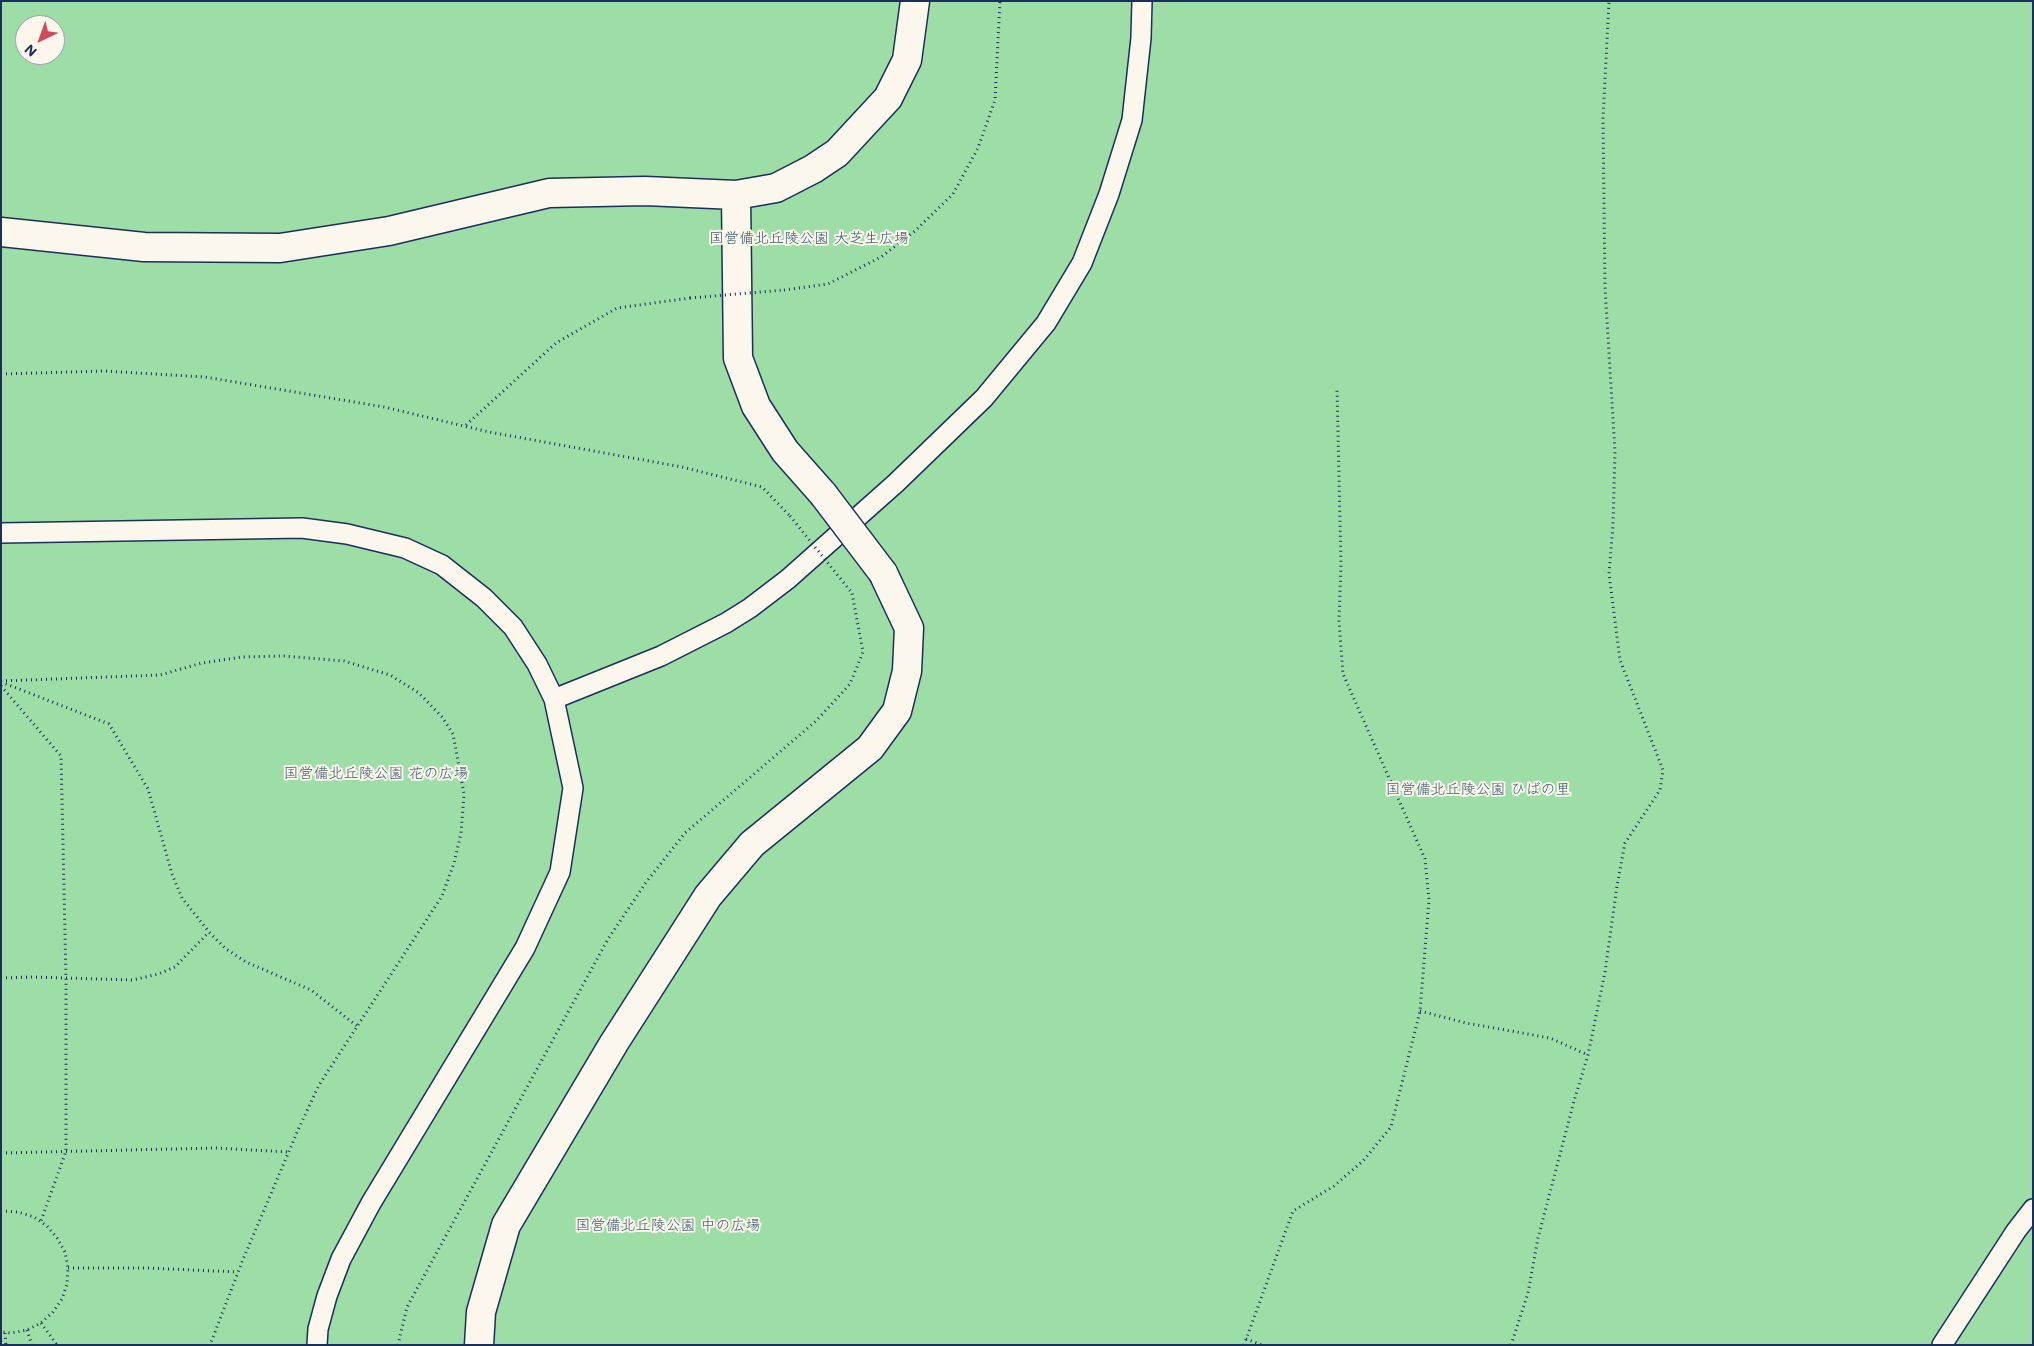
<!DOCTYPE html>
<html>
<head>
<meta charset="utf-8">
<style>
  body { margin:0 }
  #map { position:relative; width:2034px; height:1346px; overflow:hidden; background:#fbf7ec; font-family:Mali,sans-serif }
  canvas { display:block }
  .frame { position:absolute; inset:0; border:2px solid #1b2f5e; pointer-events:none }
  .north { position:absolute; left:15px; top:15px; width:50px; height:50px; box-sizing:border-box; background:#fbf7ec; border:1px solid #a1a7b3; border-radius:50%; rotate:222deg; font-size:14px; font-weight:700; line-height:20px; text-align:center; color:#1b2f5e }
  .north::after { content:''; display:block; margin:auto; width:18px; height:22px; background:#d1495b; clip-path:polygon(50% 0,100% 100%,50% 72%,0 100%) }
</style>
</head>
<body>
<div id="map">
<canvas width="2034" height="1346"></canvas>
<div class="frame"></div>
<div class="north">N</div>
</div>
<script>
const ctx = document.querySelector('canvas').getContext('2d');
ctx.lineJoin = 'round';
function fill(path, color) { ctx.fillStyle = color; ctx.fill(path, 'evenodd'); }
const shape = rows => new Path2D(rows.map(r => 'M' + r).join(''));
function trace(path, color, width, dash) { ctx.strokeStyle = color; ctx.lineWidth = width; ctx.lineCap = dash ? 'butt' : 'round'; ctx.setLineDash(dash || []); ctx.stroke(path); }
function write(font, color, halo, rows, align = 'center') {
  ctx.font = font + ' Mali,"Klee One",sans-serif'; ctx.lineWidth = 4; ctx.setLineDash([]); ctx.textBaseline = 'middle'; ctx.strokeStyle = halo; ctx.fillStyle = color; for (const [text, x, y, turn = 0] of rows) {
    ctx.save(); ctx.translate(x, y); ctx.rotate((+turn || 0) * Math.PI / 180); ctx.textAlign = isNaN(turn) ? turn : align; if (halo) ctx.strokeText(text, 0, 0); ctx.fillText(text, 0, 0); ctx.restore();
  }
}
fill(shape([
  [1,1,2033,1,2033,1345,1,1345],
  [25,25,55,25,55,55,25,55]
]), '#9ddda6');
const lane = shape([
  [1,533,302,528,347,534,405,548,442,565,484,598,513,627,537,664,554,699,573,788,560,872,525,948,371,1203,341,1259,327,1296,318,1329,317,1345],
  [554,699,661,656,726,623,750,608,788,579,896,483,984,398,1046,323,1082,263,1109,194,1132,120,1141,38,1142,1],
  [1942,1345,2016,1231,2033,1209]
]);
const street = shape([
  [736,195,738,358,756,406,785,451,823,494],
  [1,232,144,247,280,248,389,231,549,193,645,191,736,195,776,188,813,169,837,153,888,98,907,60,915,1],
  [479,1345,481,1312,506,1225,614,1043,708,896,752,844,870,748,897,711,907,671,909,628,883,573]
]);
trace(lane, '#1b2f5e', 22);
trace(street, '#1b2f5e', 31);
trace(shape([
  [784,290,828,284,881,257,915,231,953,194,978,148,995,100,1000,1],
  [1,374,104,371,205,377,384,407,489,432,682,467,762,487,790,516],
  [466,425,556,343,617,308,690,298],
  [1,681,160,675,202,663,242,657,284,656,344,661,390,675,419,693,442,717,453,734,464,794,461,833,454,863,442,896,319,1085,298,1130,242,1262,210,1345],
  [1,682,109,724,148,789,172,874,182,898,209,932,226,949,246,962,311,990,357,1026],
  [1,686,61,756,66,979,66,1151,41,1221],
  [1,978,32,977,133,980,158,974,175,967,209,932],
  [1420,1011,1466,1023,1550,1038,1588,1055],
  [1,1153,215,1148,288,1152],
  [1,1211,18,1212,34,1217,47,1226,57,1238,65,1252,68,1268,67,1284,62,1299,53,1312,41,1323,27,1330,11,1333,1,1332],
  [68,1268,148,1268,238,1272],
  [41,1323,57,1345],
  [27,1330,32,1345],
  [5,1333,6,1345],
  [1246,1339,1262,1345],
  [398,1345,407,1307,608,939,647,881,685,833,816,721,850,684,863,652,852,593],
  [1244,1345,1293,1211,1334,1186,1363,1161,1391,1127,1420,1011,1429,900,1425,859,1343,674,1339,621,1341,564,1337,389],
  [1511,1345,1528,1293,1538,1238,1574,1101,1588,1055,1605,972,1617,886,1625,843,1660,790,1663,770,1620,660,1609,574,1613,525,1615,452,1605,287,1603,119,1609,1]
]), '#1b2f5e', 3, [1, 4]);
trace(lane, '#fbf7ec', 19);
trace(street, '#fbf7ec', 28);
const streetBridge = shape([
  [823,494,883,573]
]);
trace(streetBridge, '#1b2f5e', 31, []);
trace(shape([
  [690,298,784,290],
  [790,516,852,593]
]), '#1b2f5e', 3, [1, 4]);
trace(streetBridge, '#fbf7ec', 28);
write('15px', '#3c5a70', '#fbf7ec', [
  ["国営備北丘陵公園 大芝生広場",809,238],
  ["国営備北丘陵公園 花の広場",376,773],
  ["国営備北丘陵公園 ひばの里",1478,789],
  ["国営備北丘陵公園 中の広場",668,1225]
]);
</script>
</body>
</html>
